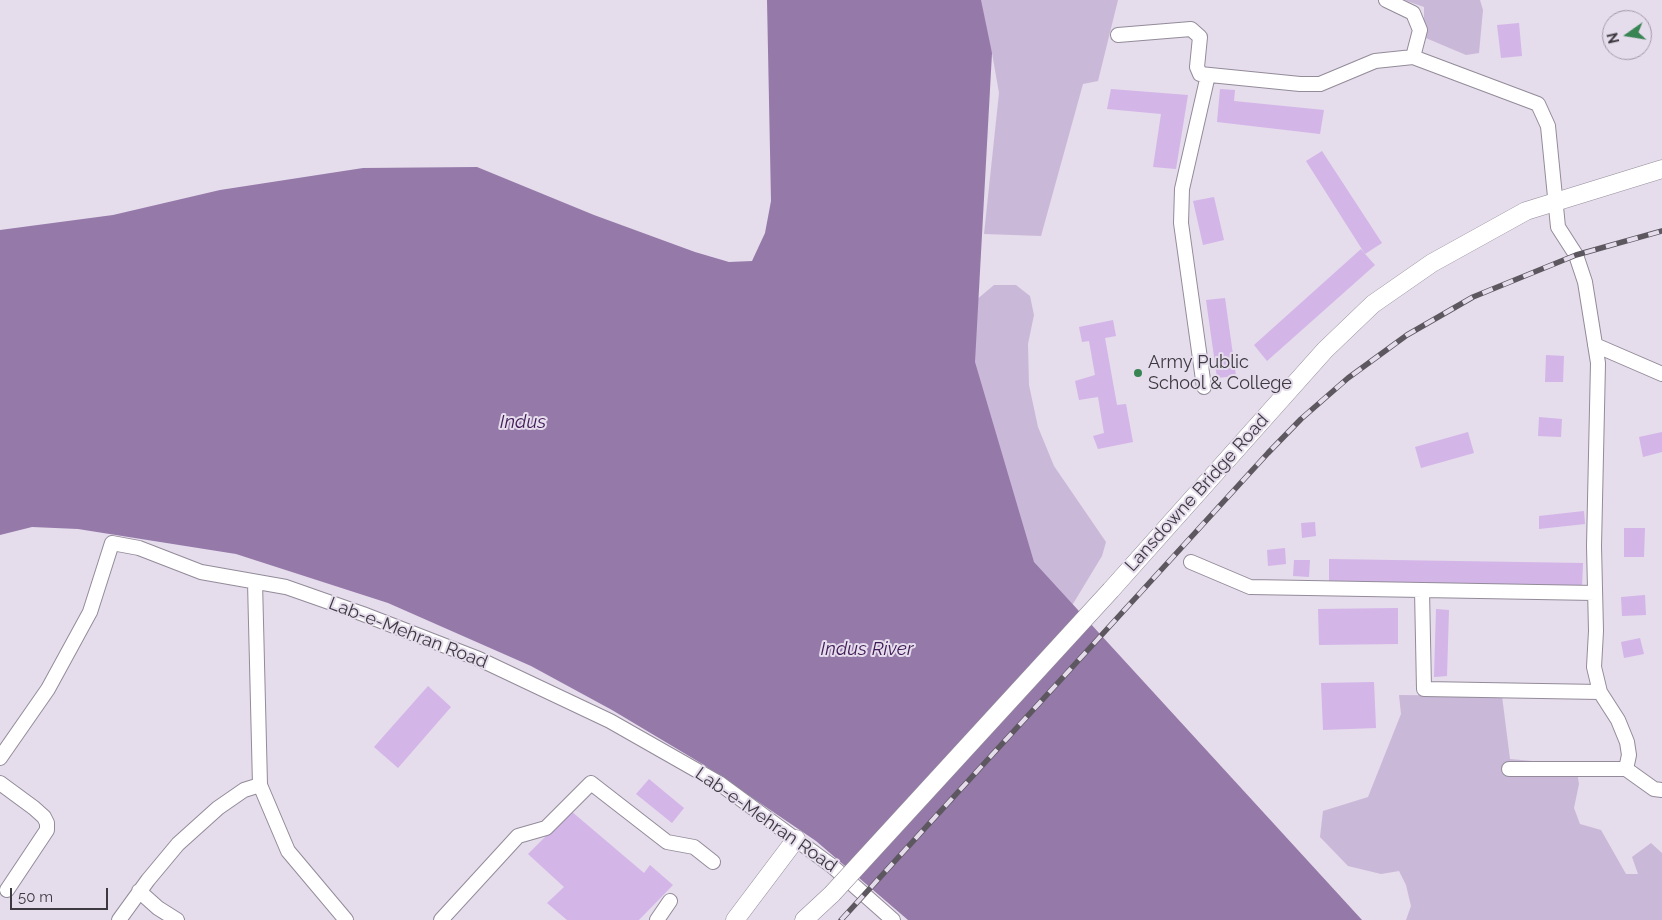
<!DOCTYPE html>
<html>
<head>
<meta charset="utf-8">
<style>
  body { margin:0 }
  #map { position:relative; width:1662px; height:920px; overflow:hidden; background:#e5dcec; font-family:Raleway,sans-serif }
  canvas { display:block }
  .north { position:absolute; left:1602px; top:10px; width:50px; height:50px; box-sizing:border-box; background:#e5dcec; border:1px solid #a29ba7; border-radius:50%; rotate:257deg; font-size:14px; font-weight:700; line-height:20px; text-align:center; color:#3d3940 }
  .north::after { content:''; display:block; margin:auto; width:18px; height:22px; background:#388453; clip-path:polygon(50% 0,100% 100%,50% 72%,0 100%) }
  .scale { position:absolute; left:10px; top:888px; width:98px; height:22px; box-sizing:border-box; border:2px solid #3d3940; border-top:0; padding-left:6px; font-size:15px; line-height:18px; white-space:nowrap; color:#3d3940; -webkit-text-stroke:4px #e5dcec; paint-order:stroke }
</style>
</head>
<body>
<div id="map">
<canvas width="1662" height="920"></canvas>
<div class="north">N</div>
<div class="scale">50 m</div>
</div>
<script>
const ctx = document.querySelector('canvas').getContext('2d');
ctx.lineJoin = 'round';
function fill(path, color) { ctx.fillStyle = color; ctx.fill(path, 'evenodd'); }
const shape = rows => new Path2D(rows.map(r => 'M' + r).join(''));
function trace(path, color, width, dash) { ctx.strokeStyle = color; ctx.lineWidth = width; ctx.lineCap = dash ? 'butt' : 'round'; ctx.setLineDash(dash || []); ctx.stroke(path); }
function write(font, color, halo, rows, align = 'center') {
  ctx.font = font + ' Raleway,sans-serif'; ctx.lineWidth = 4; ctx.setLineDash([]); ctx.textBaseline = 'middle'; ctx.strokeStyle = halo; ctx.fillStyle = color; for (const [text, x, y, turn = 0] of rows) {
    ctx.save(); ctx.translate(x, y); ctx.rotate((+turn || 0) * Math.PI / 180); ctx.textAlign = isNaN(turn) ? turn : align; if (halo) ctx.strokeText(text, 0, 0); ctx.fillText(text, 0, 0); ctx.restore();
  }
}
fill(shape([
  [971,0,1118,0,1098,81,1083,84,1041,236,984,234,999,93,992,53],
  [1404,0,1480,0,1483,10,1479,53,1466,55,1414,33,1424,17,1424,7],
  [994,285,1016,285,1030,296,1034,315,1028,344,1029,385,1038,427,1054,466,1106,542,1102,556,1062,622,980,448,969,306],
  [1399,695,1502,696,1510,759,1576,765,1579,784,1574,808,1580,824,1601,830,1626,874,1638,874,1632,857,1651,843,1662,853,1662,920,1406,920,1411,906,1406,885,1399,871,1381,874,1348,866,1320,837,1323,811,1368,797,1401,714]
]), '#cab8d8');
fill(shape([
  [767,0,981,0,992,53,975,362,1034,562,1362,920,908,920,816,841,704,765,612,710,531,666,388,603,236,554,78,529,32,527,0,535,0,230,113,215,220,190,363,168,477,167,594,215,695,252,729,262,752,261,765,233,771,201]
]), '#9579a9');
fill(shape([
  [1519,23,1522,56,1501,58,1497,25],
  [1111,89,1188,95,1176,169,1153,167,1161,114,1107,109],
  [1220,89,1235,90,1234,101,1324,110,1320,134,1217,122],
  [1322,151,1382,243,1365,254,1375,265,1267,361,1254,345,1361,249,1365,254,1306,161],
  [1214,197,1224,240,1203,245,1193,201],
  [1225,298,1236,376,1217,378,1206,300],
  [1113,320,1116,336,1105,338,1117,405,1126,404,1133,442,1098,449,1093,436,1104,433,1098,397,1079,400,1075,381,1095,375,1089,341,1082,342,1079,327],
  [1546,355,1564,356,1563,382,1545,382],
  [1539,417,1562,419,1561,437,1538,436],
  [1468,432,1474,453,1421,468,1415,447],
  [1662,432,1662,452,1643,457,1639,437],
  [1584,511,1585,524,1539,529,1539,516],
  [1315,522,1316,536,1302,538,1301,523],
  [1624,528,1645,528,1644,557,1624,557],
  [1285,548,1286,564,1268,566,1267,550],
  [1329,559,1583,563,1582,588,1329,585],
  [1294,560,1310,560,1309,577,1293,576],
  [1645,595,1646,615,1622,616,1621,597],
  [1398,608,1398,644,1319,645,1318,609],
  [1436,609,1449,610,1447,676,1434,677],
  [1640,638,1644,654,1624,658,1621,642],
  [1374,682,1376,728,1323,730,1321,683],
  [428,686,451,707,398,768,374,747],
  [649,779,684,808,672,823,636,794],
  [571,811,644,873,650,865,673,885,639,920,567,920,547,903,564,887,528,854]
]), '#d3b5e8');
const minor = shape([
  [1386,0,1413,13,1420,30,1413,57],
  [1118,35,1191,29,1200,37,1197,67,1200,74,1300,84,1320,84,1375,61,1413,57,1538,104,1548,126,1558,227,1576,255,1585,282,1598,363,1594,546,1596,631,1594,667,1600,692,1618,720,1627,742,1629,755,1626,769,1654,789,1662,790],
  [1595,345,1662,374],
  [1204,387,1181,223,1182,189,1208,75],
  [1191,562,1250,587,1595,593],
  [255,582,260,785,288,851,346,920],
  [1422,590,1424,689,1600,692],
  [0,758,48,689,90,612,112,543,139,548,201,572,286,587,363,614,479,659,610,721,719,783,832,866,893,920],
  [1509,769,1626,769],
  [0,783,34,808,44,817,47,823,47,830,7,890],
  [139,891,158,908,177,920],
  [119,920,148,880,178,844,218,808,244,790,260,785],
  [441,920,518,836,546,828,591,783,667,842,694,847,713,862],
  [657,920,670,901]
]);
const major = shape([
  [1111,590,1325,350,1373,304,1432,263,1526,211,1662,169],
  [735,920,796,839],
  [804,920,832,894]
]);
trace(minor, '#938b99', 16);
trace(major, '#938b99', 19);
trace(minor, '#fff', 14);
trace(major, '#fff', 18);
const rail = shape([
  [841,920,1268,453,1301,419,1348,378,1407,335,1473,297,1576,255,1662,231]
]);
trace(rail, '#5d5860', 5.5);
trace(rail, '#e5dcec', 4, [11]);
const majorBridge = shape([
  [832,894,1111,590]
]);
trace(majorBridge, '#938b99', 19, []);
trace(majorBridge, '#fff', 18);
for (const [x, y, r, color] of [
  [1138,373,5,"#388453"]
]) { const dot = new Path2D(); dot.arc(x, y, r, 0, 2 * Math.PI); ctx.fillStyle = color; ctx.fill(dot); trace(dot, '#e5dcec', 2); }
write('18px', '#3d3940', '#e5dcec', [
  ["Army Public",1148,363],
  ["School & College",1148,384]
], 'left');
write('18px', '#3d3940', '#e5dcec', [
  ["Lansdowne Bridge Road",1197,493,-48],
  ["Lab-e-Mehran Road",408,633,21],
  ["Lab-e-Mehran Road",766,820,35]
]);
write('italic 19px', '#401a56', '#e5dcec', [
  ["Indus",523,422],
  ["Indus River",867,649]
]);
</script>
</body>
</html>
